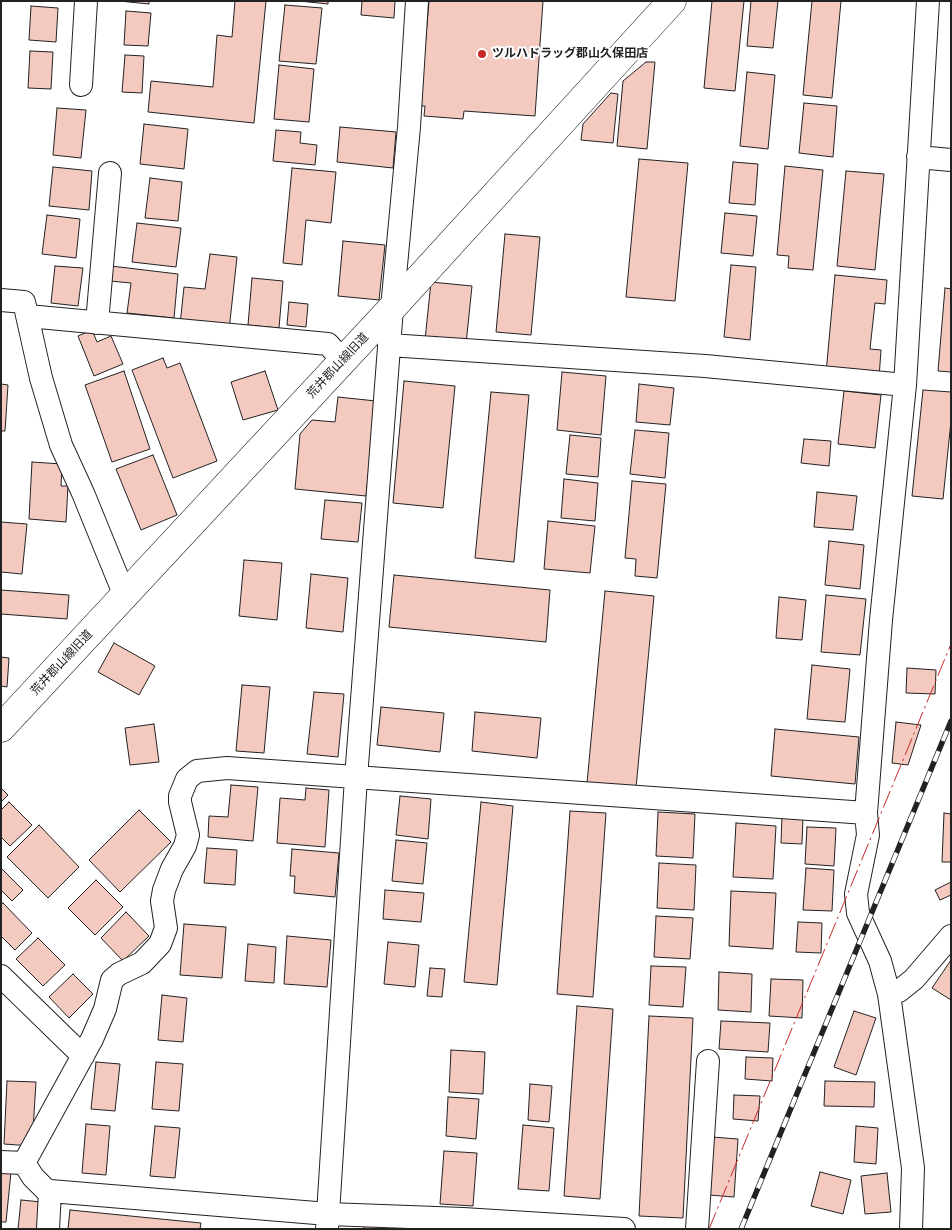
<!DOCTYPE html>
<html>
<head>
<meta charset="utf-8">
<style>
  body { margin:0 }
  #map { position:relative; width:952px; height:1230px; overflow:hidden; background:#fff; font-family:"DejaVu Sans",sans-serif }
  canvas { display:block }
  .frame { position:absolute; inset:0; border:2px solid #222; pointer-events:none }
</style>
</head>
<body>
<div id="map">
<canvas width="952" height="1230"></canvas>
<div class="frame"></div>
</div>
<script>
const ctx = document.querySelector('canvas').getContext('2d');
ctx.lineJoin = 'round';
function fill(path, color) { ctx.fillStyle = color; ctx.fill(path, 'evenodd'); }
const shape = rows => new Path2D(rows.map(r => 'M' + r).join(''));
function trace(path, color, width, dash) { ctx.strokeStyle = color; ctx.lineWidth = width; ctx.lineCap = dash ? 'butt' : 'round'; ctx.setLineDash(dash || []); ctx.stroke(path); }
function write(font, color, halo, rows, align = 'center') {
  ctx.font = font + ' "DejaVu Sans","Noto Sans JP",sans-serif'; ctx.lineWidth = 4; ctx.setLineDash([]); ctx.textBaseline = 'middle'; ctx.strokeStyle = halo; ctx.fillStyle = color; for (const [text, x, y, turn = 0] of rows) {
    ctx.save(); ctx.translate(x, y); ctx.rotate((+turn || 0) * Math.PI / 180); ctx.textAlign = isNaN(turn) ? turn : align; if (halo) ctx.strokeText(text, 0, 0); ctx.fillText(text, 0, 0); ctx.restore();
  }
}
const building = shape([
  [119,1,149,1,149,4,119,1],
  [235,1,266,1,254,123,148,112,151,81,213,87,217,35,232,37,235,1],
  [299,1,328,1,328,4,299,1],
  [362,1,395,1,394,18,361,15,362,1],
  [429,1,543,1,535,116,464,111,463,119,424,116,425,106,420,106,429,1],
  [712,1,744,1,735,91,704,88,712,1],
  [751,1,778,1,773,48,747,46,751,1],
  [812,1,841,1,832,98,803,95,812,1],
  [285,5,322,8,316,64,279,61,285,5],
  [31,6,58,8,56,42,29,40,31,6],
  [126,11,151,13,148,46,124,45,126,11],
  [30,51,53,52,51,89,28,88,30,51],
  [125,55,144,56,142,93,122,92,125,55],
  [646,62,655,62,647,149,617,146,623,81,646,62],
  [279,65,314,69,309,122,274,119,279,65],
  [747,72,775,75,768,149,740,146,747,72],
  [611,93,618,94,613,143,581,140,583,124,611,93],
  [804,103,837,106,833,157,799,153,804,103],
  [57,108,86,110,81,158,53,155,57,108],
  [144,124,188,129,184,169,140,164,144,124],
  [340,127,396,132,393,168,337,162,340,127],
  [276,130,301,132,300,143,317,145,315,165,273,161,276,130],
  [639,159,688,163,675,301,626,297,639,159],
  [733,162,758,164,755,205,729,203,733,162],
  [785,166,823,170,813,270,788,268,789,256,777,255,785,166],
  [53,167,92,171,89,210,49,206,53,167],
  [292,168,336,172,331,223,306,220,302,265,283,263,292,168],
  [846,171,884,174,875,270,837,266,846,171],
  [150,178,182,182,178,221,145,218,150,178],
  [725,213,757,216,753,256,721,253,725,213],
  [47,215,80,219,76,258,42,254,47,215],
  [137,223,181,228,176,267,132,262,137,223],
  [505,234,540,237,531,335,496,332,505,234],
  [343,241,385,245,379,300,338,296,343,241],
  [210,254,237,257,229,330,180,325,184,287,205,289,210,254],
  [731,265,756,267,750,340,724,337,731,265],
  [55,266,83,268,78,306,51,303,55,266],
  [111,266,178,274,174,318,127,313,131,283,110,281,111,266],
  [835,275,887,280,885,304,875,303,870,349,881,350,879,378,826,373,835,275],
  [252,278,283,281,279,328,248,325,252,278],
  [431,282,472,286,466,344,425,340,431,282],
  [945,288,951,289,951,372,938,371,945,288],
  [289,302,308,304,306,327,287,325,289,302],
  [92,330,97,342,111,336,123,364,94,376,78,336,92,330],
  [163,358,167,368,180,363,217,461,173,478,132,370,163,358],
  [124,371,150,449,112,462,85,385,124,371],
  [265,371,278,410,243,420,231,382,265,371],
  [562,372,606,376,601,435,557,430,562,372],
  [404,381,455,386,443,508,393,503,404,381],
  [1,384,8,385,5,431,1,431,1,384],
  [639,384,674,388,670,425,636,422,639,384],
  [923,390,951,392,951,421,943,499,912,496,923,390],
  [844,391,881,395,875,448,838,444,844,391],
  [491,392,529,395,514,562,475,558,491,392],
  [338,397,376,401,366,496,295,489,300,434,312,420,335,422,338,397],
  [635,430,669,433,665,478,630,474,635,430],
  [570,435,601,438,598,477,566,474,570,435],
  [804,439,831,441,829,466,801,463,804,439],
  [153,455,177,515,141,530,116,469,153,455],
  [32,462,62,464,61,486,68,486,66,522,29,519,32,462],
  [564,479,598,483,595,521,561,518,564,479],
  [632,481,666,484,657,578,635,576,636,559,625,558,632,481],
  [817,492,857,496,853,530,814,527,817,492],
  [325,500,362,503,358,542,321,539,325,500],
  [548,521,595,526,590,573,544,569,548,521],
  [1,522,27,524,22,574,1,572,1,522],
  [829,541,864,545,860,589,825,585,829,541],
  [244,560,282,563,277,620,239,616,244,560],
  [311,574,348,578,343,632,306,628,311,574],
  [394,575,550,590,546,642,389,627,394,575],
  [1,590,69,595,67,619,1,614,1,590],
  [605,591,654,596,636,788,587,783,605,591],
  [826,595,866,599,860,655,821,652,826,595],
  [779,597,806,600,802,640,776,638,779,597],
  [114,643,155,666,139,695,98,672,114,643],
  [1,657,9,658,7,687,1,686,1,657],
  [812,665,850,669,845,722,807,719,812,665],
  [907,668,936,670,935,694,906,693,907,668],
  [242,685,270,687,264,753,236,751,242,685],
  [314,692,344,694,338,757,307,754,314,692],
  [381,707,444,713,440,752,377,745,381,707],
  [475,712,541,718,537,758,472,751,475,712],
  [896,722,921,725,908,765,892,763,896,722],
  [154,724,159,762,130,765,125,728,154,724],
  [775,729,859,737,855,784,771,776,775,729],
  [231,785,258,787,253,841,208,837,209,816,228,817,231,785],
  [1,788,8,795,1,802,1,788],
  [306,788,329,790,325,847,277,843,280,798,305,800,306,788],
  [400,796,431,799,428,839,396,835,400,796],
  [9,802,32,825,10,846,1,837,1,810,9,802],
  [481,802,513,806,497,985,464,982,481,802],
  [139,810,171,842,120,892,89,860,139,810],
  [570,811,606,813,593,997,557,994,570,811],
  [658,812,695,814,693,858,656,856,658,812],
  [944,813,951,814,951,862,942,862,944,813],
  [782,815,803,817,802,844,781,843,782,815],
  [736,823,776,826,773,879,733,877,736,823],
  [39,825,79,867,48,898,7,857,39,825],
  [807,827,836,828,834,866,805,864,807,827],
  [396,840,427,843,423,884,392,881,396,840],
  [207,848,237,850,235,885,204,883,207,848],
  [292,849,339,853,335,897,294,893,295,876,290,876,292,849],
  [659,863,696,865,694,910,657,908,659,863],
  [1,868,23,890,12,901,1,890,1,868],
  [806,868,834,870,832,911,803,910,806,868],
  [96,880,123,907,95,935,68,908,96,880],
  [951,882,951,895,940,900,935,890,951,882],
  [385,890,424,893,421,922,383,919,385,890],
  [731,891,776,893,773,949,729,946,731,891],
  [3,903,32,933,15,950,1,936,1,904,3,903],
  [126,912,149,936,123,961,101,938,126,912],
  [656,916,693,918,690,959,654,957,656,916],
  [798,922,822,923,821,953,796,952,798,922],
  [184,924,226,927,222,978,180,975,184,924],
  [287,936,331,940,327,987,284,984,287,936],
  [38,938,65,965,43,986,16,959,38,938],
  [388,942,419,945,415,987,384,984,388,942],
  [248,944,276,947,274,983,245,981,248,944],
  [951,960,951,1000,932,988,951,960],
  [651,966,686,967,683,1007,649,1005,651,966],
  [430,968,445,969,442,997,427,996,430,968],
  [719,972,752,974,751,1012,718,1010,719,972],
  [73,974,93,994,69,1018,49,997,73,974],
  [771,979,803,980,802,1018,769,1016,771,979],
  [162,995,187,998,183,1042,158,1040,162,995],
  [577,1006,613,1009,600,1199,564,1196,577,1006],
  [854,1011,876,1018,856,1075,834,1067,854,1011],
  [649,1016,693,1018,683,1218,639,1216,649,1016],
  [721,1021,770,1023,768,1052,719,1049,721,1021],
  [451,1050,485,1052,483,1094,449,1092,451,1050],
  [746,1057,773,1058,772,1081,745,1079,746,1057],
  [96,1062,120,1064,115,1111,91,1109,96,1062],
  [156,1062,183,1064,179,1111,152,1109,156,1062],
  [7,1081,36,1082,32,1146,4,1144,7,1081],
  [825,1081,875,1082,874,1107,824,1106,825,1081],
  [530,1084,552,1086,549,1122,528,1120,530,1084],
  [734,1095,760,1096,758,1121,733,1119,734,1095],
  [448,1097,479,1099,476,1139,446,1136,448,1097],
  [86,1124,110,1126,106,1175,82,1173,86,1124],
  [523,1125,554,1128,549,1191,518,1189,523,1125],
  [155,1126,180,1128,175,1178,150,1176,155,1126],
  [856,1126,878,1128,876,1164,854,1162,856,1126],
  [712,1137,738,1139,734,1197,709,1195,712,1137],
  [444,1151,477,1153,473,1206,440,1204,444,1151],
  [1,1171,11,1172,6,1222,1,1222,1,1171],
  [820,1172,851,1180,843,1214,811,1206,820,1172],
  [887,1173,891,1212,865,1214,861,1176,887,1173],
  [21,1200,42,1202,39,1229,18,1229,21,1200],
  [70,1210,201,1223,200,1229,68,1229,70,1210],
  [365,1220,400,1222,399,1229,364,1229,365,1220]
]);
fill(building, '#f3c9c0');
trace(building, '#222', 1);
const street = shape([
  [81,85,86,1],
  [918,157,951,160],
  [1,300,24,302,41,378,61,445,83,493,125,596],
  [28,316,328,344,343,361],
  [97,323,110,173],
  [389,345,705,366,905,385],
  [1,976,83,1056],
  [889,994,899,991,914,979,951,936],
  [1,1162,24,1163,33,1177,46,1190,50,1191,328,1214,463,1219,624,1229],
  [24,1163,92,1039,105,1009,112,980,119,974,142,963,160,944,166,928,162,901,164,890,172,869,185,846,188,835,180,802,180,796,187,779,197,771,227,768,866,813],
  [48,1229,50,1191],
  [327,1229,356,778,392,308,409,127,417,1],
  [697,1229,708,1061],
  [911,1229,913,1168,889,994,880,961,858,913,856,894,868,835,866,813,881,620,905,385,928,1]
]);
const secondary = shape([
  [1,728,392,308,672,1]
]);
trace(street, '#222', 24);
trace(secondary, '#222', 29);
trace(street, '#fff', 22);
trace(secondary, '#fff', 28);
const rail = shape([
  [741,1229,951,721]
]);
trace(rail, '#222', 5.5);
trace(rail, '#fff', 4, [11]);
trace(shape([
  [709,1229,951,644]
]), '#c62828', 1, [18, 4, 2.5, 4]);
for (const [x, y, r, color] of [
  [482,54,5,"#c62828"]
]) { const dot = new Path2D(); dot.arc(x, y, r, 0, 2 * Math.PI); ctx.fillStyle = color; ctx.fill(dot); trace(dot, '#fff', 2); }
write('bold 12px', '#222', '#fff', [
  ["ツルハドラッグ郡山久保田店",492,54]
], 'left');
write('12px', '#222', '#fff', [
  ["荒井郡山線旧道",338,366,-47],
  ["荒井郡山線旧道",62,663,-47]
]);
</script>
</body>
</html>
